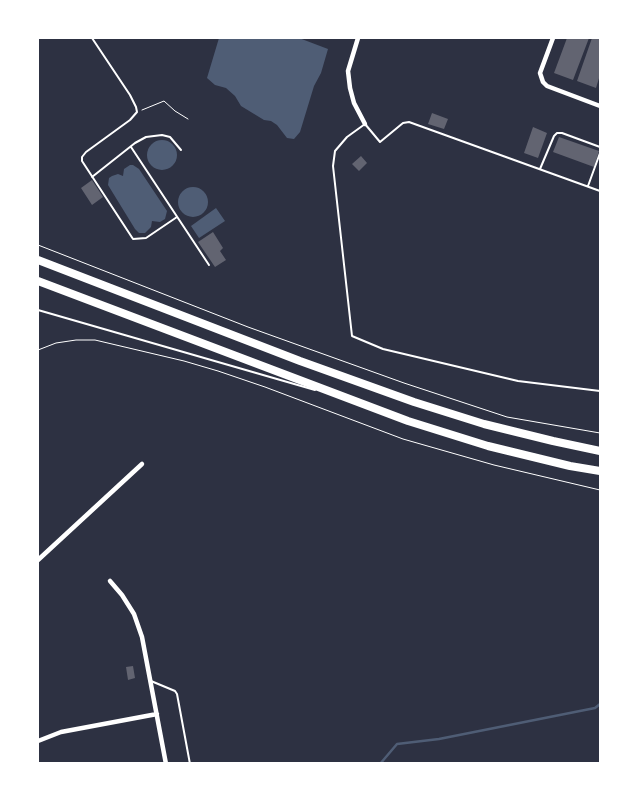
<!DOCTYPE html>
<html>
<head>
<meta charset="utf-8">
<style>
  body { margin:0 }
  #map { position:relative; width:638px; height:801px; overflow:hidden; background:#2d3142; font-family:"Work Sans",sans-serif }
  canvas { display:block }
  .frame { position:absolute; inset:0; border:39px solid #fff; pointer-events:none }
</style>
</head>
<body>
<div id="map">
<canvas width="638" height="801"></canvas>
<div class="frame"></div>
</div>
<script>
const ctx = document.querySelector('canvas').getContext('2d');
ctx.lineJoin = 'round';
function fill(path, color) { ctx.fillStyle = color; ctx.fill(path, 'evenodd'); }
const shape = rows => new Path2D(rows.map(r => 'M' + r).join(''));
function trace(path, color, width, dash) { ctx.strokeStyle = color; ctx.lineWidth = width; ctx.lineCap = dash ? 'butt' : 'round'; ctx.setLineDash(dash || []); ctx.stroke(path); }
fill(shape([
  [219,38,299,38,328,49,321,73,314,86,300,132,294,139,287,138,277,125,271,121,264,120,241,106,235,96,226,88,215,85,207,78],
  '147 155a15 15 0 1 1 30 0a15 15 0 1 1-30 0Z',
  [130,165,133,165,139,169,167,211,165,219,160,222,152,221,151,227,145,233,139,233,135,229,108,185,109,178,112,176,118,174,123,176,124,169],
  '178 202a15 15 0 1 1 30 0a15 15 0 1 1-30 0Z',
  [216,208,225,221,199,238,191,226]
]), '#4f5d75');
trace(shape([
  [380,764,397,744,439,739,595,708,600,704]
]), '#4f5d75', 2.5);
fill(shape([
  [567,38,589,38,573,80,554,73],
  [592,38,600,38,600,75,596,88,577,81],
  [432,113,448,119,444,129,428,124],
  [533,127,547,133,538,158,524,153],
  [559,137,599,151,594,167,553,152],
  [361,156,367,163,359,171,352,164],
  [92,180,103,197,92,205,81,188],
  [213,232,223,248,220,251,226,260,215,267,198,242],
  [133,666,135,678,128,680,126,667]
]), '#626471');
trace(shape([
  [142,110,164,101,175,111,188,119],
  [38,245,248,327,404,383,507,417,600,433],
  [38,350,56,343,76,340,95,340,184,361,218,371,265,387,403,439,494,465,600,490]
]), '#fff', 1);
trace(shape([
  [92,38,130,95,136,107,137,112,130,120,86,152,82,157,82,161,133,239,146,238,177,217],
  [131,147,209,265],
  [540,169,554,136,557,133,562,133,600,147],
  [92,177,135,143,146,137,162,135,170,137,181,150],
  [588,186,600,153],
  [600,191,409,122,403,123,380,142,365,124,347,137,335,151,333,166,352,336,383,349,518,381,600,391],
  [38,310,315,390],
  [151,681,175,691,177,694,190,764]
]), '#fff', 2);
trace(shape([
  [358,38,348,71,350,88,354,103,365,124],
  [553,38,540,73,543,82,547,86,600,106],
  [38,560,142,464],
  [110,581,122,595,134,614,142,637,166,764],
  [38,741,61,732,157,714]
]), '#fff', 4.5);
trace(shape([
  [38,260,300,361,414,402,484,424,553,441,600,451],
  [38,281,408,421,488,446,570,466,600,471]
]), '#fff', 8);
</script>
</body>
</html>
